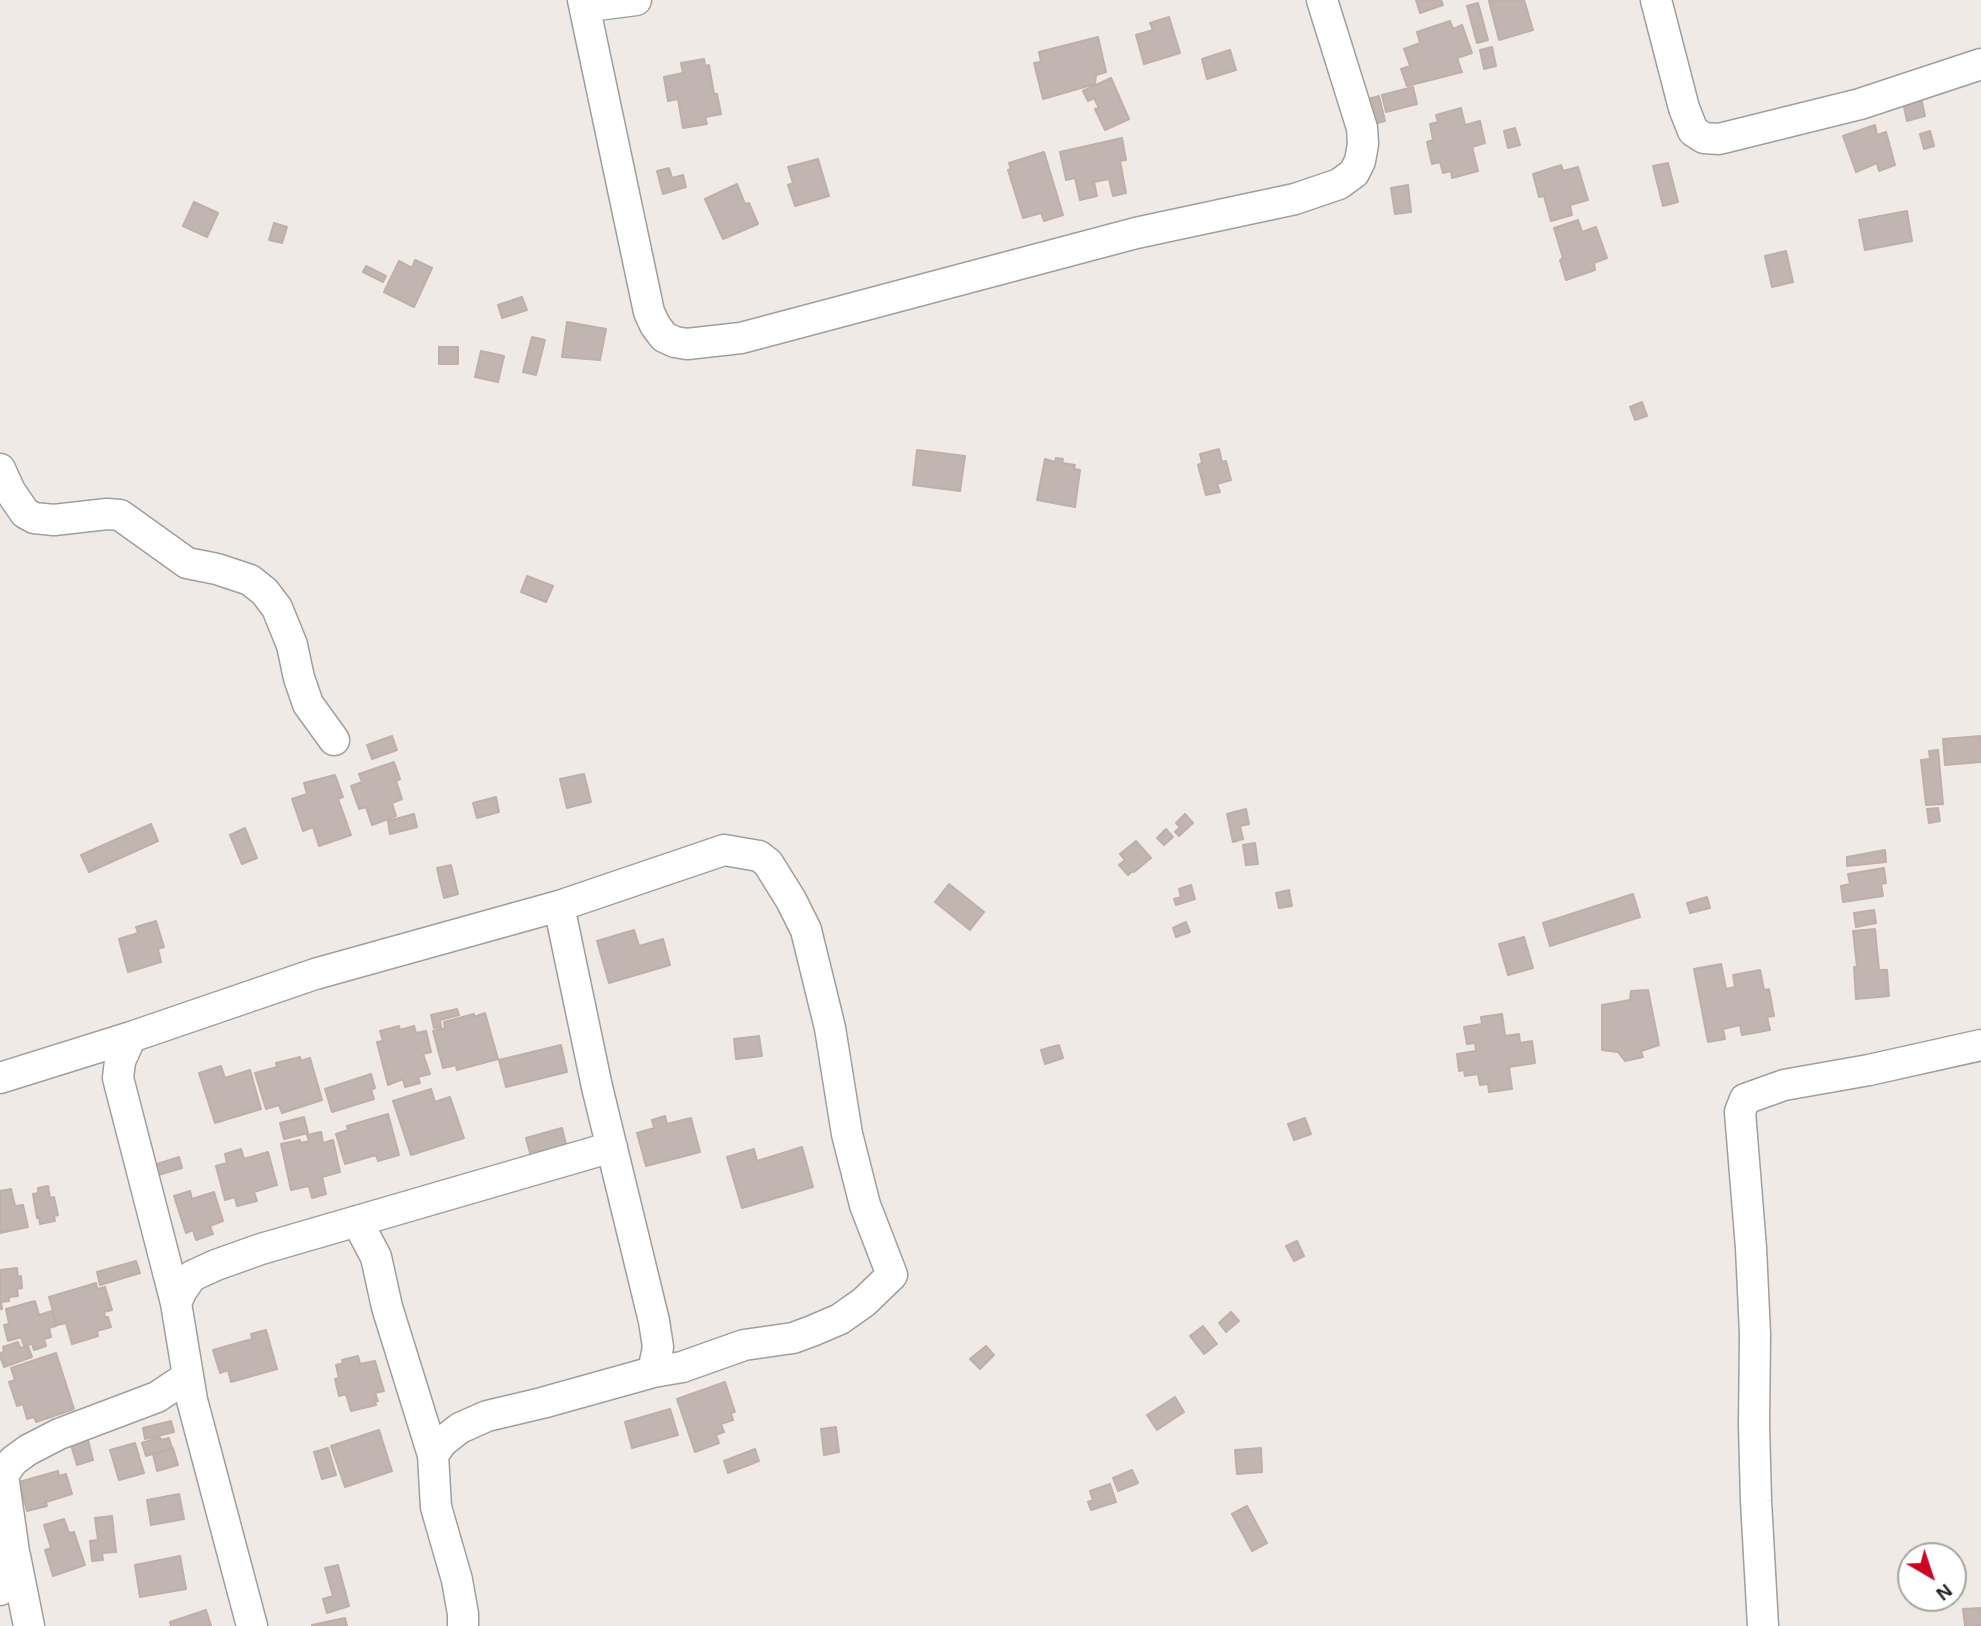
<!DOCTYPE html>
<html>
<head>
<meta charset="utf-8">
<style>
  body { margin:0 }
  #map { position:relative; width:1981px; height:1626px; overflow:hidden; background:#efeae5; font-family:Arial,sans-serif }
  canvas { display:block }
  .north { position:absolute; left:1897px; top:1542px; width:70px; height:70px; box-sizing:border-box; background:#fff; border:2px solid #a5a5a5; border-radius:50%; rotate:141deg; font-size:19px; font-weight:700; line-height:28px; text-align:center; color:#1e1e1e }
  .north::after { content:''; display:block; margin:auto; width:24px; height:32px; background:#c80524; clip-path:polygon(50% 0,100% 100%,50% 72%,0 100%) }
</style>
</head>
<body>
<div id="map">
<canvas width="1981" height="1626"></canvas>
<div class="north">N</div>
</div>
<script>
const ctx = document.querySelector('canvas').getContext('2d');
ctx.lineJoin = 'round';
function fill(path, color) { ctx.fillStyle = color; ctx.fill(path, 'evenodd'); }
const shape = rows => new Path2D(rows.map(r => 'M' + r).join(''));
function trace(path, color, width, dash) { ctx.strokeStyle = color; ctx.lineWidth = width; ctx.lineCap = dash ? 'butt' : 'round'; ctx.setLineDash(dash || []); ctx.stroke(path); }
const building = shape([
  [1416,0,1441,0,1443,5,1420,13,1416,0],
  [1493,0,1524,0,1533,30,1499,40,1489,1,1493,0],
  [1478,3,1488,40,1477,43,1467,6,1478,3],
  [1169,17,1180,53,1144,64,1136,35,1153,30,1150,23,1169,17],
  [1450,21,1453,29,1462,25,1472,53,1457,58,1462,72,1407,86,1401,69,1410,66,1404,49,1420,43,1417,32,1450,21],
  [1098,37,1106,72,1096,75,1095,84,1043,99,1034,63,1041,62,1039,52,1098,37],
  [1492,47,1496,66,1484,69,1480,50,1492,47],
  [1230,50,1236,70,1207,79,1202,59,1230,50],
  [704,59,705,66,709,65,714,94,717,94,721,114,705,117,707,124,683,128,678,99,668,101,664,77,683,73,681,63,704,59],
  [1111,78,1129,119,1105,130,1095,109,1099,108,1094,98,1088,101,1083,91,1111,78],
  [1413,87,1417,104,1386,112,1382,95,1413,87],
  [1379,96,1385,121,1366,126,1361,101,1379,96],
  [1921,98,1925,116,1907,121,1903,102,1921,98],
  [1461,108,1465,125,1480,121,1485,143,1472,147,1478,171,1452,178,1451,171,1443,173,1440,162,1432,164,1427,142,1433,140,1430,124,1438,122,1436,115,1461,108],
  [1875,125,1877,135,1886,132,1895,165,1879,171,1877,163,1856,172,1843,136,1875,125],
  [1515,128,1520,145,1508,148,1504,131,1515,128],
  [1930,131,1934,146,1924,149,1920,134,1930,131],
  [1122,138,1126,160,1120,161,1126,193,1113,196,1109,179,1094,182,1097,196,1080,200,1075,178,1066,180,1060,152,1122,138],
  [1044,152,1063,215,1044,221,1041,213,1023,218,1008,170,1011,169,1009,163,1044,152],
  [818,159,829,196,795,206,788,185,793,183,788,167,818,159],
  [1668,163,1678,202,1663,206,1653,166,1668,163],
  [1561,165,1563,171,1578,167,1588,200,1570,205,1572,215,1551,221,1544,196,1539,197,1533,174,1561,165],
  [669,168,672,178,683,175,686,187,663,194,657,171,669,168],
  [737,184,745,204,749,203,758,224,723,239,705,199,737,184],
  [1408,185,1411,212,1395,214,1391,188,1408,185],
  [194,202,218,213,207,237,183,226,194,202],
  [1907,211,1912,241,1865,250,1859,220,1907,211],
  [1578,220,1582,232,1596,227,1607,258,1594,263,1595,270,1566,280,1560,260,1563,258,1554,228,1578,220],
  [274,223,287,227,282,243,269,240,274,223],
  [1786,251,1793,282,1772,287,1765,256,1786,251],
  [415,260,432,268,414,307,384,292,399,261,412,268,415,260],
  [366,266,386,276,383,282,363,272,366,266],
  [522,297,527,310,502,318,498,305,522,297],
  [567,322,606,329,600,360,562,357,567,322],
  [532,337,545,340,536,375,523,372,532,337],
  [439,347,458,347,458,364,439,364,439,347],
  [481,351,504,356,498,382,475,377,481,351],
  [1642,402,1647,416,1635,420,1630,407,1642,402],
  [1219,449,1222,462,1226,461,1231,480,1217,484,1220,492,1206,495,1198,465,1202,463,1200,454,1219,449],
  [917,450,965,456,960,491,913,485,917,450],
  [1056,458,1063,459,1062,463,1075,465,1074,469,1080,470,1075,507,1037,500,1045,459,1055,462,1056,458],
  [527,576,553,586,546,602,521,592,527,576],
  [392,736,397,750,372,759,367,745,392,736],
  [1981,736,1981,762,1945,765,1943,739,1981,736],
  [1938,750,1943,804,1926,805,1921,760,1930,759,1929,751,1938,750],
  [394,762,400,779,396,781,402,799,392,803,396,816,372,825,366,807,359,809,351,786,362,782,359,774,394,762],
  [584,774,591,802,567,808,560,779,584,774],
  [335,775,343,797,338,799,351,835,319,846,313,827,303,831,292,799,307,794,304,783,335,775],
  [496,797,499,812,477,818,473,803,496,797],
  [1938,808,1940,821,1929,823,1927,809,1938,808],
  [1246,809,1249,824,1240,826,1243,839,1233,842,1227,814,1246,809],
  [414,814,417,827,390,834,388,821,414,814],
  [1185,814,1193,823,1179,836,1175,832,1180,827,1176,823,1185,814],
  [151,824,158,841,89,872,81,855,151,824],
  [245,828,257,858,242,864,230,835,245,828],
  [1166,829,1173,837,1164,845,1157,838,1166,829],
  [1136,841,1151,858,1134,872,1133,871,1128,875,1119,865,1125,860,1120,854,1136,841],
  [1255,843,1258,864,1246,865,1243,845,1255,843],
  [1885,850,1886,862,1847,866,1847,857,1885,850],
  [451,865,458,894,444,898,437,868,451,865],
  [1884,868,1886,883,1881,884,1883,896,1843,902,1841,886,1850,884,1848,874,1884,868],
  [949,884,984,912,970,930,935,902,949,884],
  [1191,885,1195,899,1176,905,1174,899,1181,897,1179,889,1191,885],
  [1289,890,1292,906,1279,908,1276,893,1289,890],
  [1633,894,1640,917,1550,946,1543,923,1633,894],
  [1707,897,1710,908,1690,913,1687,903,1707,897],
  [1874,910,1876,923,1856,927,1854,913,1874,910],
  [156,921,164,947,158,949,161,962,128,972,119,939,138,933,136,927,156,921],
  [1186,922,1190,932,1176,937,1173,928,1186,922],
  [1875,929,1879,970,1887,970,1889,996,1856,999,1854,967,1857,967,1853,931,1875,929],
  [634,930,639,946,663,939,670,965,609,983,597,941,634,930],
  [1524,937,1533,968,1508,975,1499,944,1524,937],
  [1721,964,1726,989,1735,987,1733,975,1760,970,1764,990,1769,989,1774,1016,1767,1017,1770,1030,1742,1035,1740,1025,1723,1029,1725,1039,1708,1042,1694,969,1721,964],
  [1648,990,1659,1045,1641,1051,1643,1057,1625,1061,1618,1052,1602,1050,1602,1005,1630,1000,1631,991,1648,990],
  [457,1009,459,1015,440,1020,441,1027,434,1028,431,1015,457,1009],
  [485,1013,498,1059,457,1070,456,1065,443,1068,433,1031,445,1028,444,1022,474,1014,474,1017,485,1013],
  [1502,1014,1505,1036,1519,1034,1520,1043,1532,1041,1535,1063,1509,1067,1512,1089,1489,1092,1488,1084,1480,1085,1478,1074,1465,1076,1464,1070,1459,1071,1457,1054,1476,1051,1475,1043,1467,1044,1464,1027,1482,1024,1481,1017,1502,1014],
  [399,1026,400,1030,414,1026,416,1033,426,1031,431,1052,423,1054,430,1074,418,1077,420,1083,405,1087,403,1079,388,1085,377,1042,383,1041,380,1031,399,1026],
  [759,1036,762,1056,736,1059,734,1039,759,1036],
  [561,1045,567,1072,506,1087,499,1060,561,1045],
  [1059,1045,1063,1058,1045,1064,1041,1050,1059,1045],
  [300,1057,301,1061,310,1058,322,1100,282,1113,279,1105,266,1109,255,1073,277,1067,276,1063,300,1057],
  [221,1066,225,1078,250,1070,261,1109,215,1123,199,1073,221,1066],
  [371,1074,375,1088,371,1090,374,1099,332,1112,325,1089,371,1074],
  [431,1089,435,1102,450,1097,464,1138,411,1155,393,1101,431,1089],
  [388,1114,399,1155,378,1161,376,1155,345,1164,336,1134,348,1130,347,1126,388,1114],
  [665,1116,667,1124,691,1118,700,1152,646,1166,637,1133,654,1128,652,1120,665,1116],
  [304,1117,308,1133,284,1139,280,1123,304,1117],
  [1305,1118,1311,1134,1294,1140,1288,1124,1305,1118],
  [562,1128,568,1152,532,1161,526,1138,562,1128],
  [321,1132,323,1143,333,1140,340,1172,322,1177,326,1194,312,1198,309,1186,291,1190,281,1144,300,1140,301,1143,309,1141,307,1135,321,1132],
  [802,1147,813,1187,742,1208,727,1157,754,1149,757,1161,802,1147],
  [241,1149,244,1159,268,1152,277,1185,254,1192,257,1201,237,1206,235,1197,225,1200,216,1166,227,1163,225,1154,241,1149],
  [179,1157,182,1168,155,1176,151,1166,179,1157],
  [48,1186,50,1198,54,1197,58,1215,54,1216,55,1221,40,1224,39,1217,37,1218,33,1194,38,1193,38,1188,48,1186],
  [11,1189,15,1206,23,1205,28,1227,0,1233,0,1191,11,1189],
  [190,1191,192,1199,214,1192,223,1221,210,1226,213,1234,196,1240,193,1230,186,1233,174,1196,190,1191],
  [1297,1241,1304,1256,1294,1261,1286,1246,1297,1241],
  [136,1261,140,1273,100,1285,97,1272,136,1261],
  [17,1268,18,1277,21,1276,22,1288,17,1289,18,1296,9,1297,9,1301,1,1302,2,1309,0,1309,0,1270,17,1268],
  [96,1283,97,1289,105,1287,112,1310,104,1312,105,1317,108,1317,111,1327,97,1331,98,1336,72,1344,66,1323,57,1325,49,1297,96,1283],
  [35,1301,39,1315,52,1311,56,1326,49,1328,51,1337,44,1339,46,1346,34,1350,32,1344,24,1346,21,1337,8,1341,4,1325,9,1324,6,1309,35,1301],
  [1231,1312,1239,1321,1226,1332,1219,1323,1231,1312],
  [1203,1326,1217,1344,1204,1354,1190,1336,1203,1326],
  [266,1330,277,1369,231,1382,228,1370,220,1373,213,1350,252,1339,251,1334,266,1330],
  [18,1342,20,1348,28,1346,32,1357,4,1367,0,1356,0,1353,4,1352,3,1347,18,1342],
  [986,1346,994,1355,980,1369,970,1359,986,1346],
  [56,1353,74,1409,36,1422,34,1417,27,1419,23,1404,17,1406,9,1382,15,1380,11,1368,56,1353],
  [358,1356,360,1364,375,1361,384,1391,375,1393,378,1401,375,1402,376,1405,351,1411,346,1394,339,1396,335,1379,339,1378,336,1365,343,1363,342,1360,358,1356],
  [725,1382,735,1412,731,1413,733,1420,721,1424,724,1432,716,1435,719,1443,695,1452,677,1399,725,1382],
  [1175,1397,1184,1412,1157,1430,1147,1415,1175,1397],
  [670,1409,678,1435,632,1448,625,1422,670,1409],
  [171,1421,174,1432,145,1439,143,1428,171,1421],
  [836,1427,839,1452,824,1455,821,1429,836,1427],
  [379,1430,392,1471,345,1487,331,1446,379,1430],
  [160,1437,161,1440,169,1438,172,1448,146,1456,142,1443,160,1437],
  [88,1440,93,1460,77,1465,71,1445,88,1440],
  [135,1443,144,1473,119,1480,110,1450,135,1443],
  [173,1448,178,1465,157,1471,153,1454,173,1448],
  [328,1448,336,1475,322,1479,314,1452,328,1448],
  [1261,1448,1262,1472,1237,1474,1235,1450,1261,1448],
  [755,1449,759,1461,728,1473,724,1461,755,1449],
  [1132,1470,1138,1483,1118,1491,1113,1478,1132,1470],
  [58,1471,59,1476,66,1474,72,1494,46,1502,47,1506,27,1511,19,1482,58,1471],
  [1110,1484,1116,1502,1091,1510,1088,1502,1093,1500,1090,1491,1110,1484],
  [179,1494,184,1519,151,1525,147,1500,179,1494],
  [1247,1506,1267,1543,1252,1551,1232,1514,1247,1506],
  [112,1516,116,1552,102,1553,103,1560,92,1561,90,1541,98,1540,95,1518,112,1516],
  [64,1519,69,1533,74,1532,85,1565,53,1576,45,1550,51,1548,44,1525,64,1519],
  [180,1556,186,1589,140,1597,135,1565,180,1556],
  [338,1565,349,1606,327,1613,323,1599,333,1596,325,1568,338,1565],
  [1981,1608,1981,1626,1965,1626,1963,1609,1981,1608],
  [206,1610,211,1626,171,1626,170,1622,206,1610],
  [345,1618,347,1626,312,1626,312,1625,345,1618]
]);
fill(building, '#c0b5b1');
trace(building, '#c0aea7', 2);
const minor = shape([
  [583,0,649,312,655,325,664,337,675,342,687,344,741,338,1136,233,1295,199,1339,184,1354,173,1360,161,1363,144,1362,128,1322,0],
  [591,0,597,5,636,0],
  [1656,0,1684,108,1693,131,1704,138,1719,139,1860,104,1981,64],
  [0,469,10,491,25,513,34,518,54,520,107,514,120,515,187,563,217,569,250,580,265,592,277,608,292,645,299,678,308,704,334,740],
  [559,906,597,1087,654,1321,658,1347,653,1372],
  [131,1037,120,1061,118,1078,176,1303,192,1400,252,1626],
  [0,1078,131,1037,315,974,559,906,724,850,759,856,768,863,791,900,806,930,830,1028,847,1134,865,1205,892,1275,864,1302,840,1319,812,1331,793,1338,744,1345,682,1367,653,1372,542,1403,487,1416,460,1428,442,1442,433,1455],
  [357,1221,376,1257,387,1307,433,1455,436,1507,457,1580,463,1614,463,1626],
  [176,1303,182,1290,192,1276,216,1265,261,1249,612,1147],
  [15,1556,29,1626],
  [0,1590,5,1586,11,1571,14,1552,3,1475,13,1461,28,1450,59,1434,157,1397,187,1377],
  [1763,1626,1756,1501,1754,1425,1755,1334,1751,1248,1740,1112,1745,1099,1784,1085,1869,1070,1981,1045]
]);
trace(minor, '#9f9f9f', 33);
trace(minor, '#fff', 30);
</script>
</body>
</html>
